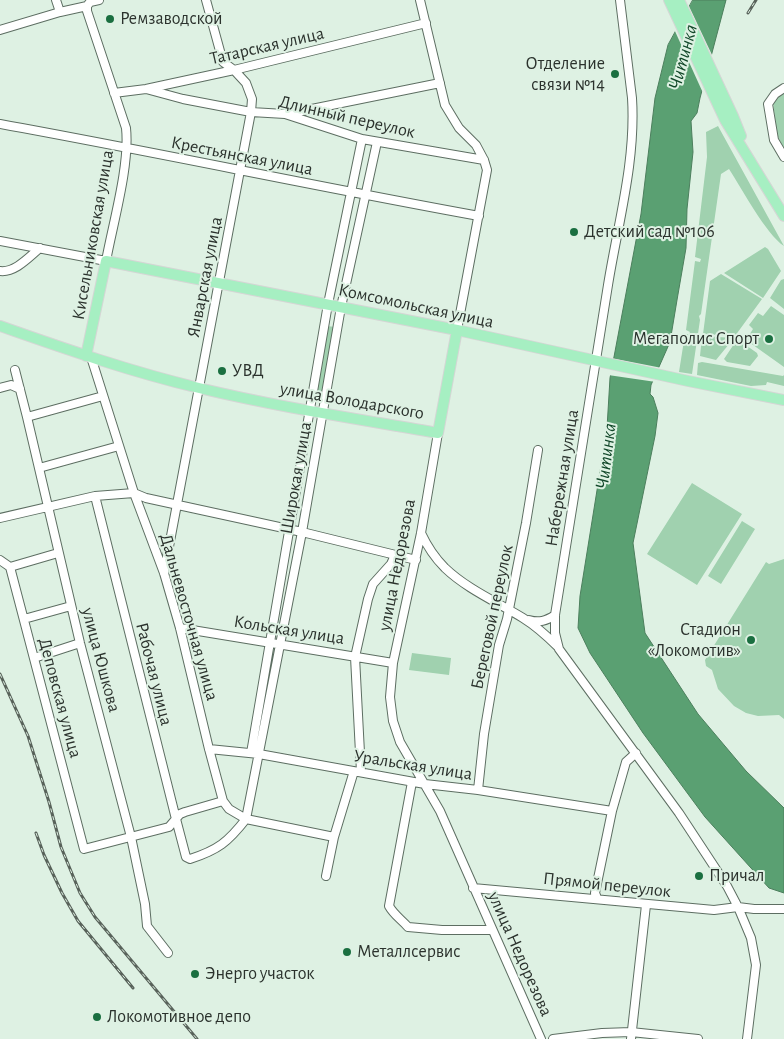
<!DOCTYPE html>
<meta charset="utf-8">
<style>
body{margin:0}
canvas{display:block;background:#def1e3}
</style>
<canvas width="784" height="1039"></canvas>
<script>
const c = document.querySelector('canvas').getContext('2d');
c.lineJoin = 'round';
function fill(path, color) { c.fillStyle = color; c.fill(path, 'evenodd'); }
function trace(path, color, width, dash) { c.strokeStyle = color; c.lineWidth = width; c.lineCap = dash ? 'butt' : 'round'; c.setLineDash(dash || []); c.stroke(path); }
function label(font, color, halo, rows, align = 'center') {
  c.font = font + ' "Alegreya Sans",sans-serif'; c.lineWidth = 4; c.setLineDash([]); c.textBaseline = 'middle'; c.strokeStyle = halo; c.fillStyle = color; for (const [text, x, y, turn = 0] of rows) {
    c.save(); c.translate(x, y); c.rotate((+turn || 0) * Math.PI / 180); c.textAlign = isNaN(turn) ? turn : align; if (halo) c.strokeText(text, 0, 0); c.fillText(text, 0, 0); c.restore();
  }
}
const green = new Path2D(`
 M 784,91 L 784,148 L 777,135 L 773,102 L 776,95 Z
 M 718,126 L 784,246 C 766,234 742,189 729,169 L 721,174 L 701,314 L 699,316 L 700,320 L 692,374 L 679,372 L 685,334 L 689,334 L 690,332 L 686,330 L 695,261 L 700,262 L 701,259 L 695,257 L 707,157 L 706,132 Z
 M 765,247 L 768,249 L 781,271 L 763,298 L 724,273 Z
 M 721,274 L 762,299 L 735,336 L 703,334 L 710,281 Z
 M 784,279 L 784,309 L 770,298 L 781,280 Z
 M 771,306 L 784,315 L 784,367 L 746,340 L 753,329 L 749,325 L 758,313 L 763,316 Z
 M 326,326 L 336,327 L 323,399 L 313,398 Z
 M 702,336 L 734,338 L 716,360 L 700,356 Z
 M 736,341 L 740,341 L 757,353 L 758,356 L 750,366 L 727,362 L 724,359 Z
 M 702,362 L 783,376 L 784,375 L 784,386 L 767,382 L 766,385 L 751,386 L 697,375 L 698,363 Z
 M 692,483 L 742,514 L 697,585 L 647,554 Z
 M 742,521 L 755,529 L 721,584 L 708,576 Z
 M 784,559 L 784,719 L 779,715 L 758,716 L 746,713 L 734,706 L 718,689 L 712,670 L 706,666 L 705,660 L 766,562 L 769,564 Z
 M 412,653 L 451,658 L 449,675 L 409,670 Z`);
const water = new Path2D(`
 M 693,0 L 726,0 L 700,98 L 697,113 L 691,121 L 693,152 L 687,209 L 686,248 L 677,300 L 670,342 L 651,385 L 650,394 L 653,397 L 658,413 L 655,436 L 633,543 L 645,633 L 698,714 L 746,771 L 784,808 L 784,893 L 769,888 L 705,817 L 643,733 L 590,653 L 578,628 L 580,596 L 607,428 L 610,378 L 641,214 L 655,98 L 668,45 Z`);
const pier = new Path2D(`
 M 688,4 L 713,57 L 703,93 L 674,29 Z
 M 611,358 L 662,368 L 656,382 L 608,375 Z`);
const minor = new Path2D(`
 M 56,0 L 60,12
 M 420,0 L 445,105 L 459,128 L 476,145 L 484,160 L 487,170 L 457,330
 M 620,0 L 632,98 C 636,161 618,223 608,285 C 590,395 572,505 555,615 L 555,633 L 559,649 L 679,813 L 727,886 L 738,907 L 751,938 L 756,965 L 747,1039
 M 0,30 L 60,12 L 87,6 L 90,2 L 99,0
 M 784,88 L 775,94 L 768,104 L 774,140 L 784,157
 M 146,89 L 183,99 L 251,112 L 285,114 L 362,139 L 484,160
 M 114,93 L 146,89 L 234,70 L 426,23
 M 287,114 L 440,83
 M 0,124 C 160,153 319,187 479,216
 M 0,241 L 106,261 C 113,223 130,165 126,128 L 87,11 L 87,6
 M 0,271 C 15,273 29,257 40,248
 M 91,357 L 134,493 L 164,573 L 180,628 L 209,749 L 223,801 L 229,809 L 246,819 L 334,837
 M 15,370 L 27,417 L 80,643 L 131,837 L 145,904 L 147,926 L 168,953
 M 0,388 L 11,385 L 20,389
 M 27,417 L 103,396
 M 438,433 L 421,533 L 393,663 L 390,697 L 393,721 L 400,742 L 440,811 L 541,1039
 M 39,468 L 119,446
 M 95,496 L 176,819 L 186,857 L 190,859 C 218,850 228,842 246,819 L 302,532 L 341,307 L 377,142
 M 0,518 L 95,496 L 134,493 L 146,498 L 302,532 L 416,560
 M 421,533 C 427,546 435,558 445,568 C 467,589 497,602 523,618 C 536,626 547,636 558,647
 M 0,560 L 10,567 L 84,849 L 169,827 L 180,814 L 185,812 L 223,801
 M 10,567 L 58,553
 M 164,573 L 251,112 L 252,99 L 246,83 L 234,70 L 223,62 L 206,0
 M 24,619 L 71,606
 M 529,620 C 539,623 546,621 555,615
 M 180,628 L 393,663
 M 34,658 L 80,643
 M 209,749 L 259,754 L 425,784 L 478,790 L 612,811
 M 251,753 L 328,304 L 362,139
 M 361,772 L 355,657 L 368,599 L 373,584 L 391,564 L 395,555
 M 412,782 L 389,906 C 394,915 401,919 408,927 L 442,930 L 492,930
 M 478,790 L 484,734 L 499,645 L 507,619 L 526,523 L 538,450
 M 326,876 L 334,837 L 354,771
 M 473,888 L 714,910 L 738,907 L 754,909 L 784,909
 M 597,898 L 595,893 L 612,811 L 626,762 L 636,753
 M 553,1039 L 602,1033 L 631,1032 L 698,1039
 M 631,1039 L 646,905`);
const major = new Path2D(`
 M 669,0 L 725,120 L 784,216
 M 679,0 L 733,116 L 741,136
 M 0,326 C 65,349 132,372 199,388 C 278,407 358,419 438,433 L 457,330
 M 86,356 L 106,261 L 457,330 L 688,381 L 784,400`);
const rail = new Path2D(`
 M 748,13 L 756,0
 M 0,674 L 28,736 L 49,802 L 61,847 L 80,893 L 95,917 L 197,1039
 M 36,833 L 44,855 L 62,893 L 78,921 L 133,988`);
const markers = [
 [110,19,5,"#1a6f40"],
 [615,74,5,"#1a6f40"],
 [574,232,5,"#1a6f40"],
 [769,339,5,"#1a6f40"],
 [222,371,5,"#1a6f40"],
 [751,640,5,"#1a6f40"],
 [699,876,5,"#1a6f40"],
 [347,952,5,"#1a6f40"],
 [195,974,5,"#1a6f40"],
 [97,1017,5,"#1a6f40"]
];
const poiNames = [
 ["Ремзаводской",120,19],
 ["Отделение",605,64,"right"],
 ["связи №14",605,85,"right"],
 ["Детский сад №106",584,232],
 ["Мегаполис Спорт",759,339,"right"],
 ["УВД",232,371],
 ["Стадион",741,630,"right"],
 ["«Локомотив»",741,651,"right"],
 ["Причал",709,876],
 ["Металлсервис",357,952],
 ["Энерго участок",205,974],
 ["Локомотивное депо",107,1017]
];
const streetNames = [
 ["Татарская улица",267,46,-13],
 ["Длинный переулок",347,117,13],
 ["Крестьянская улица",242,156,11],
 ["Кисельниковская улица",93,235,-80],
 ["Январская улица",205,277,-79],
 ["Комсомольская улица",416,306,12],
 ["улица Володарского",352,401,10],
 ["Широкая улица",296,478,-80],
 ["Набережная улица",562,478,-81],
 ["улица Недорезова",397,565,-79],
 ["Дальневосточная улица",189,617,74],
 ["Береговой переулок",492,617,-78],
 ["Кольская улица",289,630,9],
 ["улица Юшкова",101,660,75],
 ["Рабочая улица",154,674,76],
 ["Деповская улица",60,698,75],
 ["Уральская улица",413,765,9],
 ["Прямой переулок",607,885,6],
 ["улица Недорезова",520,954,66]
];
const waterNames = [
 ["Читинка",683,57,-75],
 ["Читинка",606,456,-83]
];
fill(green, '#a0d1af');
fill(water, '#5aa072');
trace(water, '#4c7f5d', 1);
fill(pier, '#def1e3');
trace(minor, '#5d6e62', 10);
trace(major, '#d5d6d5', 12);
trace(minor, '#fff', 8);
trace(major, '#a6efc2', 10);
trace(rail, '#58625a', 3);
trace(rail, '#def1e3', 1, [4]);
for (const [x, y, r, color] of markers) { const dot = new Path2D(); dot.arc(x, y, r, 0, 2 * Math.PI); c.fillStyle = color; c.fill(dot); trace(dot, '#def1e3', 2); }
label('18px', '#2b322d', '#def1e3', poiNames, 'left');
label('18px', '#2b322d', '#def1e3', streetNames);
label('italic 19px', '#114729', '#def1e3', waterNames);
</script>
